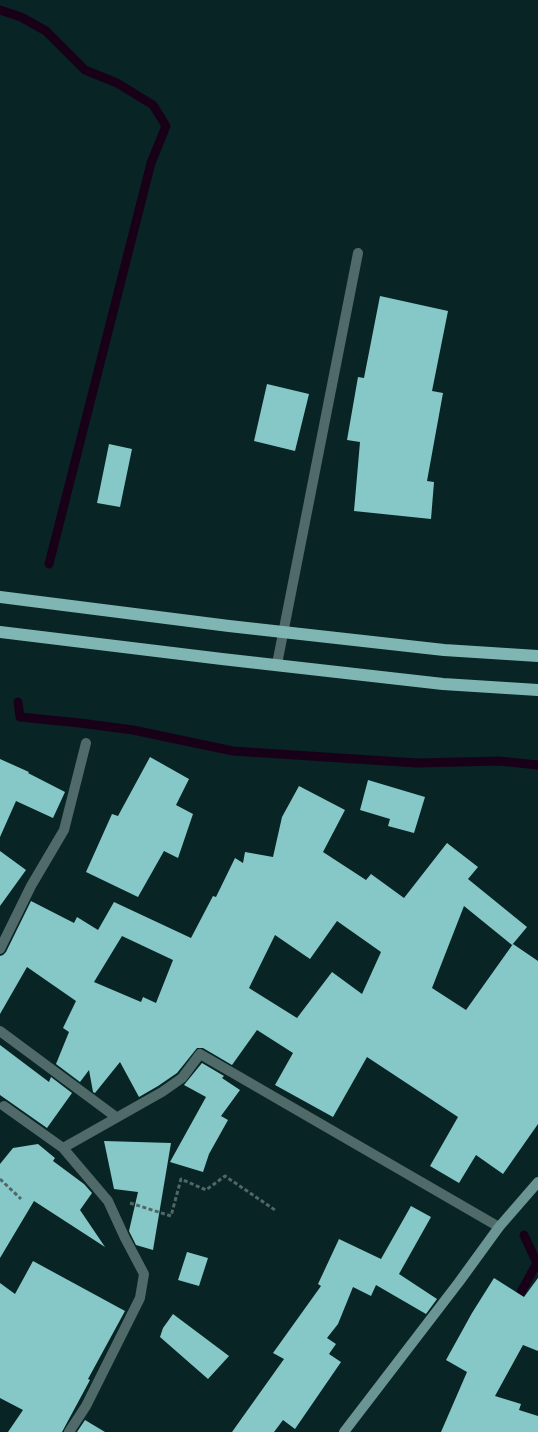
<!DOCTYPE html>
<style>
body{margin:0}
canvas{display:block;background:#082424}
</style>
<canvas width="538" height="1432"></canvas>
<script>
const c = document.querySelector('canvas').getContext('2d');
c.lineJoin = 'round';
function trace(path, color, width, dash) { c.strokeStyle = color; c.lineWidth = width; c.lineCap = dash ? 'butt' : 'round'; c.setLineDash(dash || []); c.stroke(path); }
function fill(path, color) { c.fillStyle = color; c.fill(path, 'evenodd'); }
const stream = new Path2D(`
 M 0,10 L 21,17 L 46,31 L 85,70 L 117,83 L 153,105 L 166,126 L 151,163 L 49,564
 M 18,702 L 20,717 L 80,723 L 133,730 L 233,751 L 417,763 L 499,761 L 538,765
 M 514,1303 L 520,1294 L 537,1263 L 524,1235`);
const building = new Path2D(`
 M 380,296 L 448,311 L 432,391 L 443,393 L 427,481 L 434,482 L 431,519 L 354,511 L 360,442 L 347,440 L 358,377 L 364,378 Z
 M 267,384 L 309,394 L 295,451 L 254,441 Z
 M 109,444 L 132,449 L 120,507 L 97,503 Z
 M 150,757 L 189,779 L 176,805 L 193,814 L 178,858 L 164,851 L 138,897 L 86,872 L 112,814 L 118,816 Z
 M 0,759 L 29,772 L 28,773 L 65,792 L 53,818 L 16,801 L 0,837 Z
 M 368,780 L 425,797 L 414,833 L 388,826 L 390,819 L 360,810 Z
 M 299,786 L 345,810 L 323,852 L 366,880 L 371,874 L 404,898 L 447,843 L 478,867 L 468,879 L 527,927 L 512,945 L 464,906 L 432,988 L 466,1010 L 513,944 L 538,961 L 538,1124 L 503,1174 L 476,1155 L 459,1183 L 430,1166 L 458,1117 L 367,1057 L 333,1117 L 275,1085 L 293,1053 L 257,1030 L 232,1065 L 203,1048 L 197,1048 L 177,1073 L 158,1086 L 139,1097 L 120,1062 L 95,1093 L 93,1092 L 89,1070 L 80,1082 L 56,1064 L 69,1032 L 63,1028 L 76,1001 L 27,967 L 0,1014 L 0,956 L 3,955 L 6,952 L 31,901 L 74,923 L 77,917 L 98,930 L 114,902 L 191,938 L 213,896 L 216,897 L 235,858 L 243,863 L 245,852 L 273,857 L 282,817 ZM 337,921 L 381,952 L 362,994 L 332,972 L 297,1018 L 249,988 L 275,935 L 310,959 ZM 122,936 L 173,960 L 156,1003 L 143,997 L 141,1002 L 94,982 Z
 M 0,851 L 26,870 L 0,906 Z
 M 0,1045 L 49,1082 L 51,1077 L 72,1093 L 47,1128 L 0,1095 Z
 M 202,1063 L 224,1076 L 222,1078 L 240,1090 L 221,1116 L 228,1120 L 209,1154 L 203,1172 L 170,1162 L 206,1097 L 184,1085 Z
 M 104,1141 L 171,1143 L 153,1250 L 136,1245 L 129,1231 L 138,1192 L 114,1189 Z
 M 38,1144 L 55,1158 L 53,1161 L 84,1184 L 92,1193 L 80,1210 L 105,1247 L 34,1201 L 0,1258 L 0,1164 L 13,1148 Z
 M 411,1206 L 431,1217 L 399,1274 L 437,1299 L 426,1314 L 376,1285 L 371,1296 L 353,1287 L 338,1324 L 327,1338 L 336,1344 L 329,1354 L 341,1362 L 295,1429 L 283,1420 L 274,1432 L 232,1432 L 284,1359 L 273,1353 L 321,1286 L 318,1284 L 339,1239 L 381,1259 Z
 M 187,1252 L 208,1258 L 199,1286 L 178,1280 Z
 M 33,1261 L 125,1311 L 88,1379 L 90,1380 L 62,1432 L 8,1432 L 23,1410 L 0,1398 L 0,1283 L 15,1294 Z
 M 494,1278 L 524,1297 L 538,1278 L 538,1351 L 523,1345 L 495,1396 L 521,1404 L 519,1410 L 538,1416 L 538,1432 L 441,1432 L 467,1372 L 446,1360 L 472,1313 Z
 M 173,1314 L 229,1356 L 208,1379 L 160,1337 L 163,1328 Z
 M 85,1420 L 105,1432 L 77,1432 Z`);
const path = new Path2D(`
 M 0,1179 L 21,1199
 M 130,1203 L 171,1216 L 181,1179 L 206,1190 L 225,1176 L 275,1210`);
const street = new Path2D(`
 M 277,664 L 358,253
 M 0,949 L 31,886 L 64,830 L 86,743
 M 0,1031 L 116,1117
 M 4,1106 L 63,1148 L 108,1201 L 125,1238 L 144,1274 L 140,1298 L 86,1406 L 69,1432
 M 63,1148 L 162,1092 L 182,1078 L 200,1054 L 499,1227`);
const secondary = new Path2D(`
 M 344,1432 L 459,1282 L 499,1227 L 538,1182`);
const primary = new Path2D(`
 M 0,597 L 229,626 L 444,650 L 538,656
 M 0,632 L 222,659 L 443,684 L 538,690`);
trace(stream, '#190019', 9);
fill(building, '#86c8c7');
trace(path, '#4f6767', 3, [4, 2.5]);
trace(street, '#506a69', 10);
trace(secondary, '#6b9594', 10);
trace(primary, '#7fb6b4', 12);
</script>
